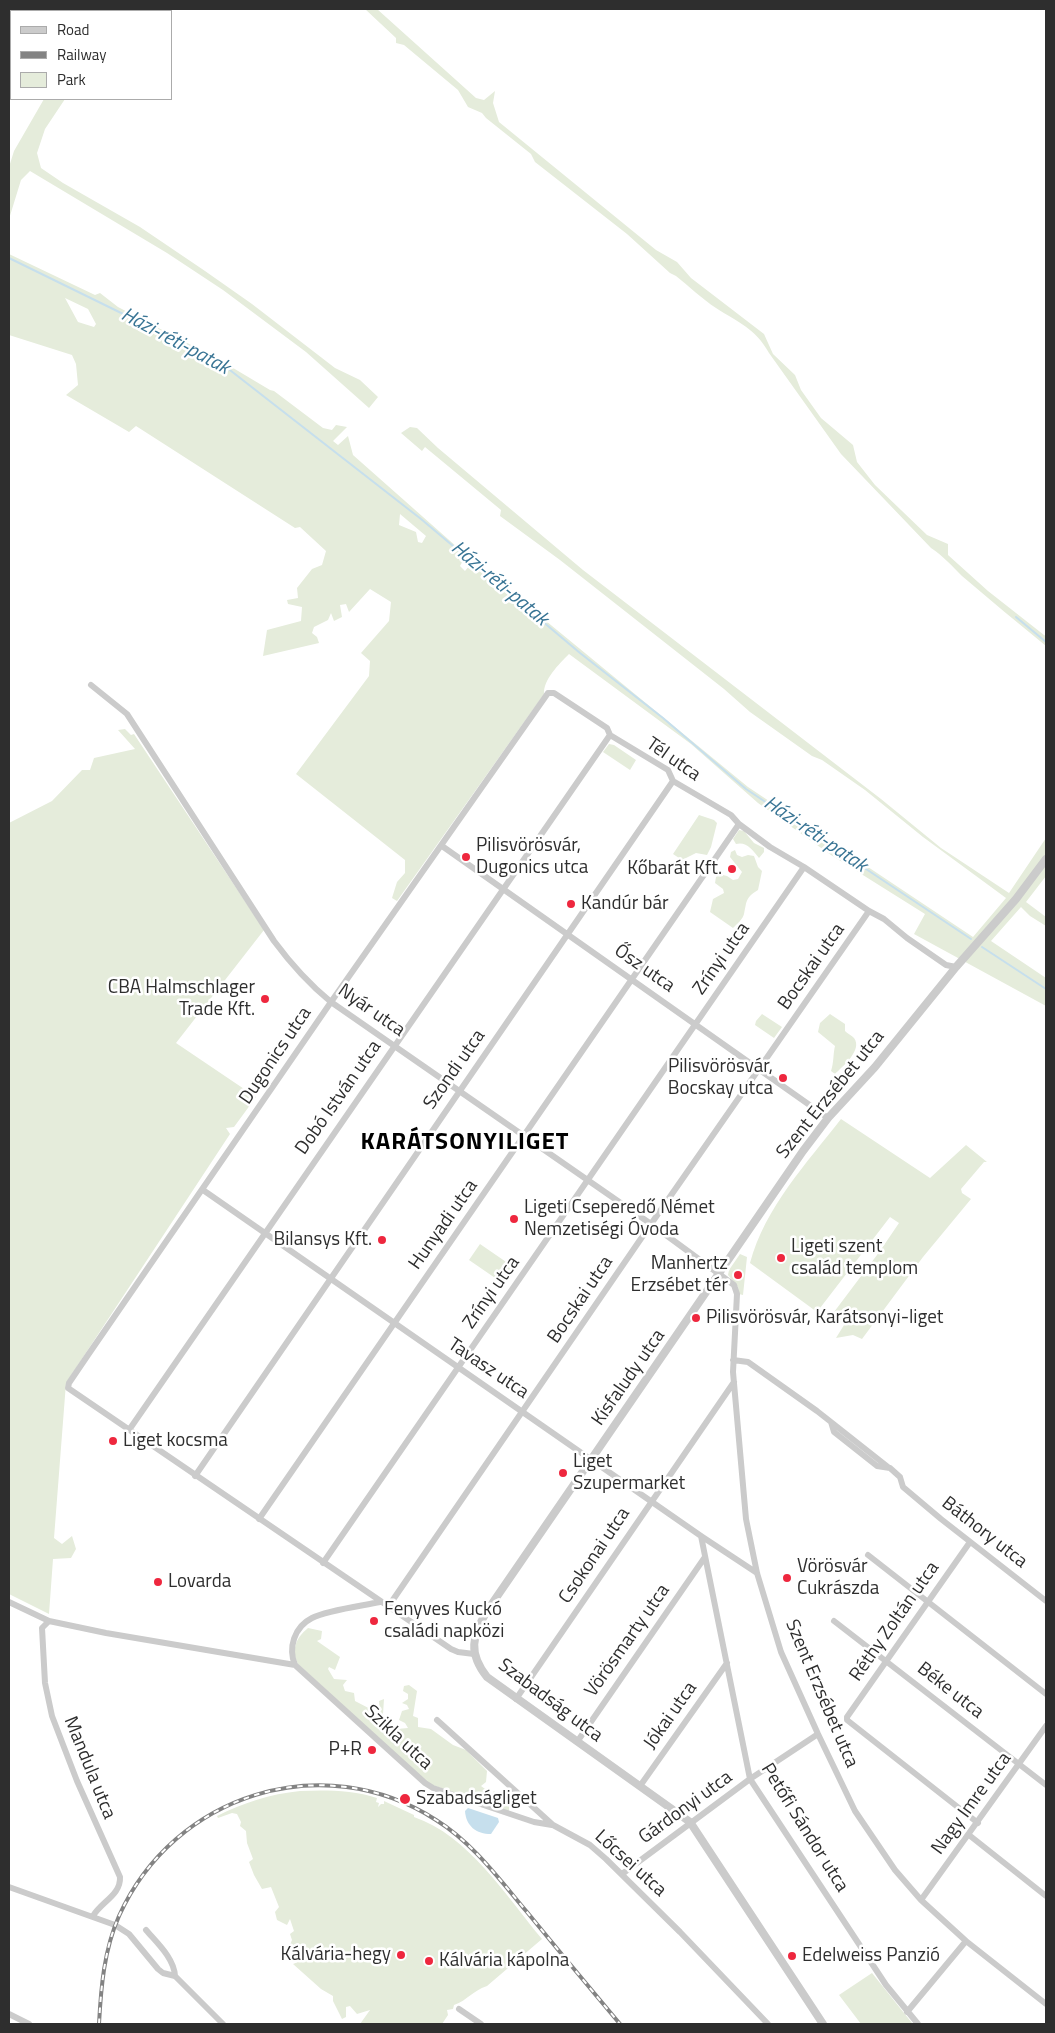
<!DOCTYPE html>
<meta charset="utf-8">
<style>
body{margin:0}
#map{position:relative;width:1055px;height:2033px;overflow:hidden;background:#fff;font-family:"Titillium Web",sans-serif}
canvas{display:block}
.frame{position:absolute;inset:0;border:10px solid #2e2e2e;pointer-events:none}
.legend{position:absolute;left:10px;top:10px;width:162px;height:90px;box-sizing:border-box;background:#fff;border:1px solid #ababab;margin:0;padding:6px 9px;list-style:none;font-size:15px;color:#2e2e2e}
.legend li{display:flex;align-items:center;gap:10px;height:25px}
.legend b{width:25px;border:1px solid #ababab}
</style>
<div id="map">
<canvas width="1055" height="2033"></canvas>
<div class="frame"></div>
<ul class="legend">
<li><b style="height:6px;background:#cbcbcb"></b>Road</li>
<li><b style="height:6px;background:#838383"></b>Railway</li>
<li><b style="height:14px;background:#e5ecdb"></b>Park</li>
</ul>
</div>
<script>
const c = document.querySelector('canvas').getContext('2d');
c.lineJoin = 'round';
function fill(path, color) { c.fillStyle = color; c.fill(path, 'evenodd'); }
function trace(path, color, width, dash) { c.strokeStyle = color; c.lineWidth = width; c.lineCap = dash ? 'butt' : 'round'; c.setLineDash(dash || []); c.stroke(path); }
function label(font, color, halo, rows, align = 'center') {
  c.font = font + ' "Titillium Web",sans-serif'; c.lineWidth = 5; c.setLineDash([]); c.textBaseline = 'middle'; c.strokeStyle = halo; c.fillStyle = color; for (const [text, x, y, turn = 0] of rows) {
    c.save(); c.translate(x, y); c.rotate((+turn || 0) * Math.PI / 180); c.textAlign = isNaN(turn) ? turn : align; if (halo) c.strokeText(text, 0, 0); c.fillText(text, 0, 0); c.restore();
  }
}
const green = new Path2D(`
 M 365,9 L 377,9 L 476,98 L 484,100 L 495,91 L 493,103 L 499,122 L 656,250 L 677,262 L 691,278 L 764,334 L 773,354 L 795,375 L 801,390 L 821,418 L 853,445 L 857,462 L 875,485 L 927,535 L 948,544 L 948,555 L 988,591 L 1044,635 L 1046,636 L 1046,646 C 1018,623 990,600 962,576 C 952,566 943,556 931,548 L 841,454 L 769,353 C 755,328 739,323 716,308 C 702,299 689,286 676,276 L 670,273 L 627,234 L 535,162 L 531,154 L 486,118 L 482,113 L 468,107 L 458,90 L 404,45 L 396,43 L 396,38 Z
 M 44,99 L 65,99 L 45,129 L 37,153 L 41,168 L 63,183 L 140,227 L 205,271 L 252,304 L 335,368 L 360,380 L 378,397 L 369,408 L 306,352 L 223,290 L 167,253 L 30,171 L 21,180 L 9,219 L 9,167 L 14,151 Z
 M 9,254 L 95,295 L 100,293 L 118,307 L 218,359 L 270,390 L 274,391 L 323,428 L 332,430 L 336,425 L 347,427 L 333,441 L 338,445 L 348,436 L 353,455 L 466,555 L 460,566 L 465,571 L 473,561 L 748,787 L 973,937 L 1006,898 L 923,837 L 865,790 L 822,760 L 812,756 L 750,712 L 724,689 L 560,560 L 500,516 L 501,510 L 425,447 L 422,451 L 401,433 L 410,427 L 417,428 L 438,448 L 583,570 L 881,799 L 941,848 L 1009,893 L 1046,838 L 1046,876 L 1026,902 L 1046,917 L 1046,926 L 1030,916 L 1021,907 L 991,941 L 1046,978 L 1046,1006 L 914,934 L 925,914 L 831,855 L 758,803 L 691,744 L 569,654 C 559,664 543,680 544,694 L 397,901 L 392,898 L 397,882 L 405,873 L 405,860 L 296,774 L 369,676 L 370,661 L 361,653 L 389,621 L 391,602 L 370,589 L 349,612 L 346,604 L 340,605 L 342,617 L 334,621 L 331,613 L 328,620 L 314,627 L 312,633 L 317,637 L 319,643 L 263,656 L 267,630 L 301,621 L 302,607 L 288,604 L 287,600 L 298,598 L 297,588 L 312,569 L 322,565 L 326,551 L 300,527 L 295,528 L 136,426 L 129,432 L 66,395 L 78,385 L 76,364 L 72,355 L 9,335 ZM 65,298 L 88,309 L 96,324 L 94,327 L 78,322 ZM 400,514 L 426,536 L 422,543 L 418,542 L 416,532 L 399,525 Z
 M 125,729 L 131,735 L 134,734 L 264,930 L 176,1043 L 256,1097 L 234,1127 L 226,1128 L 230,1134 L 66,1383 L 54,1538 L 62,1544 L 72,1536 L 76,1549 L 71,1558 L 53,1559 L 49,1614 L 9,1594 L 9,823 L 52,801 L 82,770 L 90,770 L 94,758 L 135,749 L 118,730 Z
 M 609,744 L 614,745 L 636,760 L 630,770 L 603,752 Z
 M 699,815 L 714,820 L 717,823 L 711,847 L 707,855 L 696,853 L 682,860 L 673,854 Z
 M 739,830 L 744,831 L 754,843 L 764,848 L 764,852 L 759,858 C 753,850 746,841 736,844 L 733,839 Z
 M 735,850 L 737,855 L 742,857 L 748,855 L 754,856 L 758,867 L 762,871 L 758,890 C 745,898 747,901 744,914 C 743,919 737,924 733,928 L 710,912 L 713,899 L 724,893 L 723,889 L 715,883 L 716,877 L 719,874 L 727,876 L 733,880 L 738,879 L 742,872 L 730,857 L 731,852 Z
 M 762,1014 L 782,1027 L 774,1038 L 755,1025 L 756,1021 Z
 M 830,1014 L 845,1024 L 845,1031 C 847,1033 852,1036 854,1038 C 863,1050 842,1067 835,1074 L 831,1071 C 834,1062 833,1054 835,1046 L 818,1032 L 820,1023 Z
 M 841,1119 L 930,1178 L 966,1145 L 987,1162 L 984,1162 L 961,1189 L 962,1193 L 971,1199 L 923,1257 L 862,1339 L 853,1335 L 836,1338 L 844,1325 L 831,1316 L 880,1251 L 899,1223 L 890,1217 L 817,1312 L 750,1263 C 765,1207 807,1163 841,1119 Z
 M 480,1244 L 512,1266 L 501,1282 L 469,1260 Z
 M 740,1254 L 747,1257 L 743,1295 L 739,1294 L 738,1287 L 728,1275 L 729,1270 Z
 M 308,1628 L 322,1631 L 321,1639 L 317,1641 L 340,1657 L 335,1670 L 329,1667 L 328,1669 L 334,1679 L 347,1680 L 343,1685 L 345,1691 L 354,1693 L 355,1701 L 380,1714 L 379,1701 L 384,1699 L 383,1714 L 389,1726 L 397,1729 L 408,1728 L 405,1723 L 399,1720 L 402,1711 L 409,1709 L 407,1705 L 402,1703 L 408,1699 L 408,1694 L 403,1691 L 404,1686 L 409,1685 L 417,1691 L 413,1716 L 418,1718 L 418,1727 L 431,1729 L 453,1745 L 466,1750 L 487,1771 L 486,1782 L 481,1786 L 492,1794 L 494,1791 L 509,1805 L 509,1812 L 427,1783 L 298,1664 C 291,1649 296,1638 308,1628 Z
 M 300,1791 C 325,1790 353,1790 377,1798 L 376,1802 L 379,1803 L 378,1807 L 381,1804 L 384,1804 L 384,1801 L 414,1815 L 414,1817 C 468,1835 507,1897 542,1939 L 487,1986 C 472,1991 468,2000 454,2005 L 453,2009 L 447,2010 L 448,2015 L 442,2024 L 360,2024 L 370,2010 L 357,2014 L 350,2006 L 346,2007 L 346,2017 L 342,2019 L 333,2001 L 333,1996 L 321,1989 L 293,1964 L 298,1962 L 298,1952 L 290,1945 L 292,1940 L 290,1934 L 294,1931 L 290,1919 L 287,1925 L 277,1920 L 275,1912 L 279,1907 L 271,1887 L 262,1889 L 254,1875 L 249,1862 L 253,1859 L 247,1843 L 246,1831 L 240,1826 L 241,1822 L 237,1814 L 232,1813 L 218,1818 L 217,1816 C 243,1803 270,1794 300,1791 Z
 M 872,1973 L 912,2023 L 911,2024 L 861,2024 L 839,1995 Z`);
const water = new Path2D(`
 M 468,1808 L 498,1818 L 499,1822 L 491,1834 C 476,1834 466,1826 465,1811 Z`);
const stream = new Path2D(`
 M 9,258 L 217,360 L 421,519 L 580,653 L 663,718 L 746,789 L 971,939
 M 1016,617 L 1046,642
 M 982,947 L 1046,989
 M 423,1799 L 425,1798 L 448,1803`);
const minor = new Path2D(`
 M 91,685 L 127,714 L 274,941 C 291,964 309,984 331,1002 L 651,1224 L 734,1285 L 737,1294 L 733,1372 L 746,1519 L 757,1573 L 781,1652 L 818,1734 L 855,1811 L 895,1870 L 921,1900 L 966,1941 L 1046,2004
 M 442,846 L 828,1118
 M 203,1190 L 701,1536 L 757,1573
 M 733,1360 L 748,1362 L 817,1411 L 831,1422 L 834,1432 L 877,1466 L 890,1468 L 900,1477 L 903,1487 L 941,1519 L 1046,1601
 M 831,1422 L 888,1467
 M 129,1430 L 610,735
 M 195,1476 L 673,781
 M 259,1519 L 739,824
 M 701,1536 L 750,1779 L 886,1985 L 918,2024
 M 970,1542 L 847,1717 L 847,1720 L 978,1823
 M 868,1555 L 1046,1694
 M 323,1563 L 804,867
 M 9,1602 L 49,1621 L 106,1633 L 295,1665
 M 380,1602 C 361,1606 328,1610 312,1618 C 294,1627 288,1648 295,1665 L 425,1783 L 433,1788 L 534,1822 L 552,1825
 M 388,1607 L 651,1224 L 869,911
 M 49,1621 L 42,1628 L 45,1683 L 52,1716 L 77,1781 L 120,1877 C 121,1895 101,1902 93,1916
 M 834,1621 L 1046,1785
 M 474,1654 L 458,1652 L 451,1649 L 68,1388 L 69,1383 L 88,1355 L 331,1002 L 548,693 L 554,693 L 607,728 L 610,735 L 668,770 L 673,781 L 731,815 L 739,824 L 770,847 L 804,867 L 869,911 L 884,919 L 907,938 L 946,965 L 956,967
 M 516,1699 L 734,1382
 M 437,1720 L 553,1825 L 590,1845 L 606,1859 L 680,1932 L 768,2024
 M 577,1742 L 705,1557
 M 640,1786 L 727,1663
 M 969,1835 L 1046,1896
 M 622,1874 L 750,1779 L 818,1734
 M 9,1887 L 115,1925 L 129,1934 L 158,1969 L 163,1973 L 175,1976 L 223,2024
 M 921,1900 L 1046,1726
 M 146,1930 C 157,1943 174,1958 175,1976
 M 459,2009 L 481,2024
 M 907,2012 L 966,1941
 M 9,2014 L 29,2024`);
const tertiary = new Path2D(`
 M 823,2024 L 690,1822 L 487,1677 C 468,1653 472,1636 487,1611 L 803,1151 L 828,1118 L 875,1067 L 956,967 L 1016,899 L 1046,859`);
const rail = new Path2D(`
 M 99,2024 C 101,1987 104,1950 119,1916 C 174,1794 323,1747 436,1820 C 473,1843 499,1879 527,1912 C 558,1950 589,1987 620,2024`);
const markers = [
 [466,857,5,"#ee273e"],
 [732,869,5,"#ee273e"],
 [571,904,5,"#ee273e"],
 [265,999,5,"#ee273e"],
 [783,1078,5,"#ee273e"],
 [514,1219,5,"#ee273e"],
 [382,1240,5,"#ee273e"],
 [781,1258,5,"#ee273e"],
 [738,1275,5,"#ee273e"],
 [696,1318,5,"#ee273e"],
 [113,1441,5,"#ee273e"],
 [563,1473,5,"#ee273e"],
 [787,1578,5,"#ee273e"],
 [158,1582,5,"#ee273e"],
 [374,1621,5,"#ee273e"],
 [372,1750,5,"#ee273e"],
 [405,1799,6,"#ee273e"],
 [401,1955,5,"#ee273e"],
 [792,1956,5,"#ee273e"],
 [429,1961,5,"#ee273e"]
];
const streetNames = [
 ["Tél utca",673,760,35],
 ["Zrínyi utca",722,959,-55],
 ["Bocskai utca",812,967,-55],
 ["Ősz utca",644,969,35],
 ["Nyár utca",371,1011,35],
 ["Dugonics utca",276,1056,-56],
 ["Szondi utca",455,1070,-55],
 ["Szent Erzsébet utca",831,1095,-51],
 ["Dobó István utca",339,1098,-55],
 ["Hunyadi utca",444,1225,-55],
 ["Zrínyi utca",492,1293,-55],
 ["Bocskai utca",581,1300,-56],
 ["Tavasz utca",488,1369,34],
 ["Kisfaludy utca",629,1378,-55],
 ["Báthory utca",984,1533,38],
 ["Csokonai utca",595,1556,-56],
 ["Réthy Zoltán utca",895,1622,-55],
 ["Vörösmarty utca",628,1641,-55],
 ["Béke utca",950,1691,38],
 ["Szent Erzsébet utca",821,1694,67],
 ["Szabadság utca",550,1701,37],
 ["Jókai utca",671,1716,-55],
 ["Szikla utca",398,1738,43],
 ["Mandula utca",89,1768,68],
 ["Nagy Imre utca",972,1804,-54],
 ["Gárdonyi utca",686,1808,-36],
 ["Petőfi Sándor utca",804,1828,58],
 ["Lőcsei utca",630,1864,42]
];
const poiNames = [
 ["Pilisvörösvár,",476,846],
 ["Dugonics utca",476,868],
 ["Kőbarát Kft.",722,869,"right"],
 ["Kandúr bár",581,904],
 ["CBA Halmschlager",255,988,"right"],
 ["Trade Kft.",255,1010,"right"],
 ["Pilisvörösvár,",773,1067,"right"],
 ["Bocskay utca",773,1089,"right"],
 ["Ligeti Cseperedő Német",524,1208],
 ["Nemzetiségi Óvoda",524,1230],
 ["Bilansys Kft.",372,1240,"right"],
 ["Ligeti szent",791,1247],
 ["család templom",791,1269],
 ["Manhertz",728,1264,"right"],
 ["Erzsébet tér",728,1286,"right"],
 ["Pilisvörösvár, Karátsonyi-liget",706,1318],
 ["Liget kocsma",123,1441],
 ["Liget",573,1462],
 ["Szupermarket",573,1484],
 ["Vörösvár",797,1567],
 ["Cukrászda",797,1589],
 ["Lovarda",168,1582],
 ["Fenyves Kuckó",384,1610],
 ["családi napközi",384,1632],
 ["P+R",362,1750,"right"],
 ["Szabadságliget",416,1799],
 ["Kálvária-hegy",391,1955,"right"],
 ["Edelweiss Panzió",802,1956],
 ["Kálvária kápolna",439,1961]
];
const waterNames = [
 ["Házi-réti-patak",175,342,28],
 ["Házi-réti-patak",499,584,40],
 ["Házi-réti-patak",815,835,34]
];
const districtNames = [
 ["KARÁTSONYILIGET",465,1143]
];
fill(green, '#e5ecdb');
fill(water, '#c6dfed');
trace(stream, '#c6dfed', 2);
trace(minor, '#cbcbcb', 6);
trace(tertiary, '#cbcbcb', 8);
trace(rail, '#838383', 4);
trace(rail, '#fff', 2, [5.5]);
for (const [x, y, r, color] of markers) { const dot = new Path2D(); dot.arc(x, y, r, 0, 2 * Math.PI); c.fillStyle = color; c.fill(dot); trace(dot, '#fff', 2); }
label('19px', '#2e2e2e', '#fff', streetNames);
label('19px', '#2e2e2e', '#fff', poiNames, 'left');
label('italic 20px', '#387494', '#fff', waterNames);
c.letterSpacing = '1px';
label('bold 24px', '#000', '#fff', districtNames);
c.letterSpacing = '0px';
</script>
